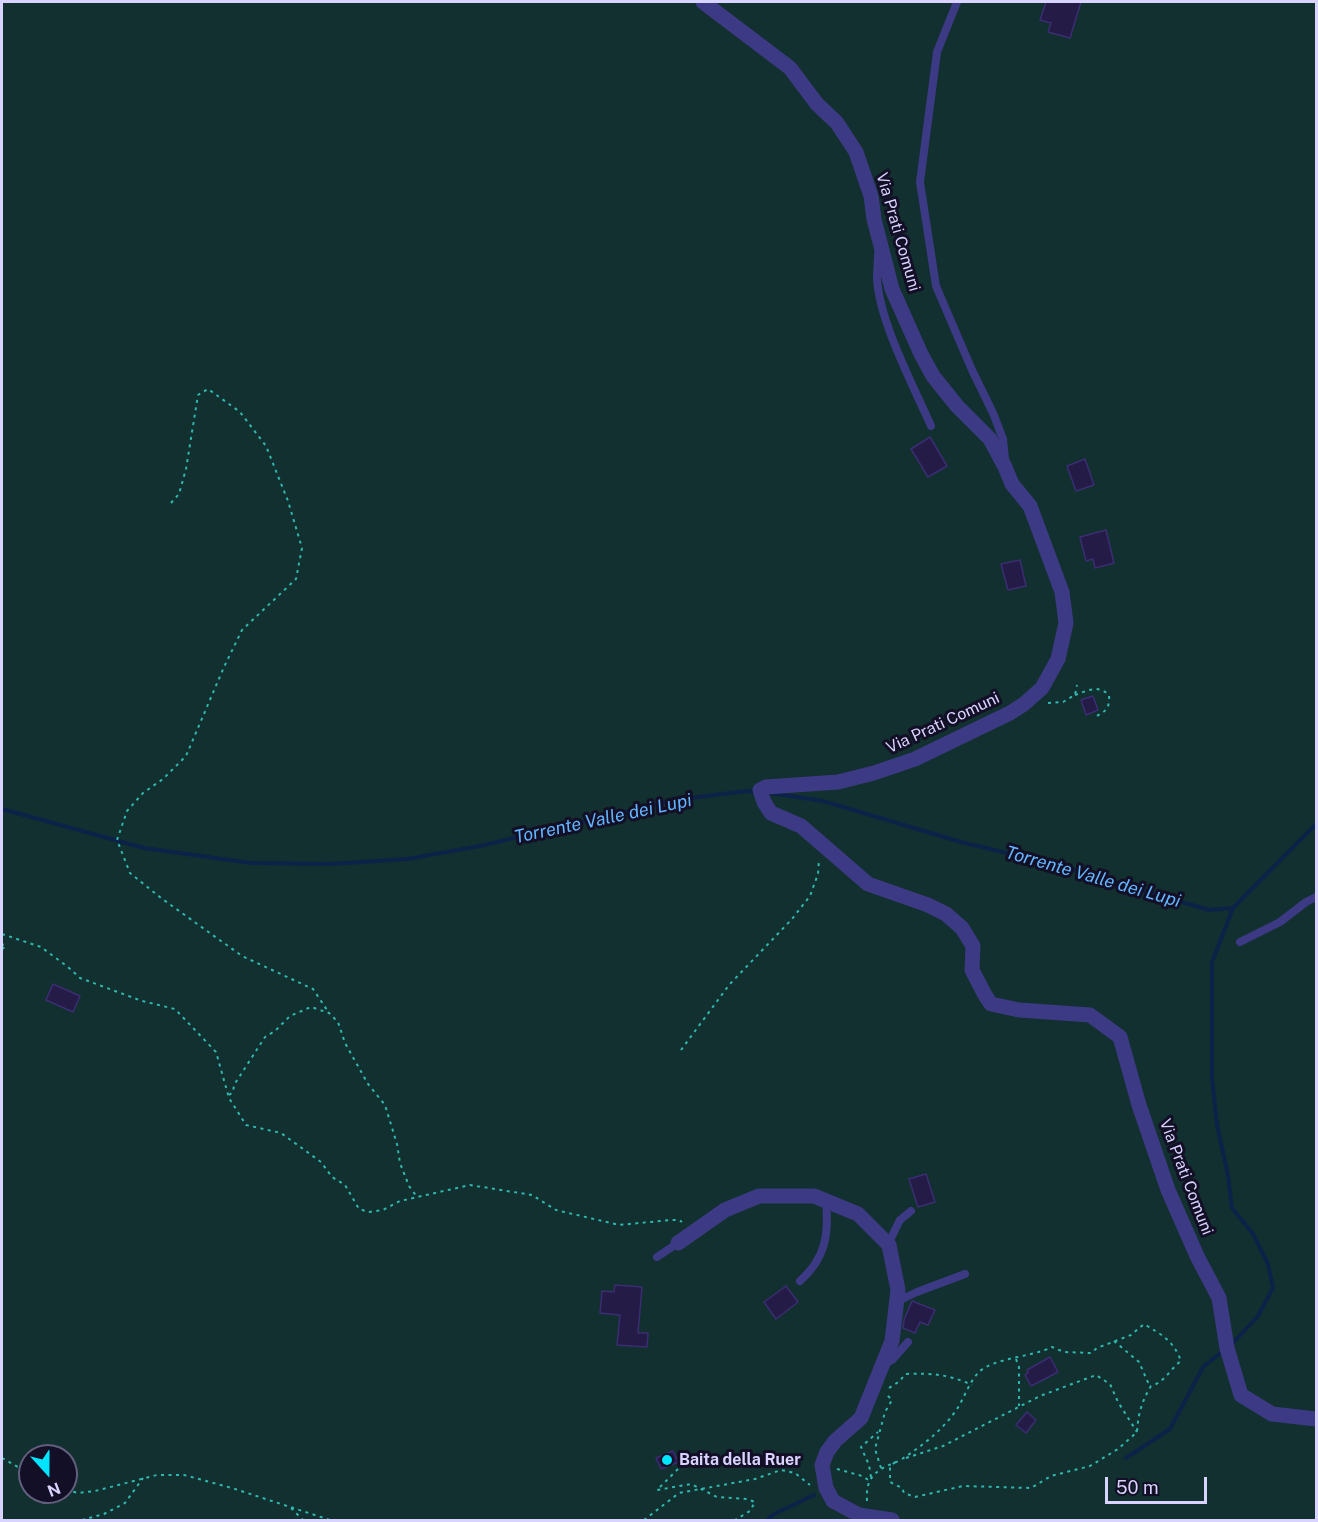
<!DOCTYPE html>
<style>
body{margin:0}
#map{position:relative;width:1318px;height:1522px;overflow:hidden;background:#130f26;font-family:"Public Sans",sans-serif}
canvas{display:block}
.frame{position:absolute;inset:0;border:3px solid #d9d4ff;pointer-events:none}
.north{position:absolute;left:18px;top:1444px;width:60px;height:60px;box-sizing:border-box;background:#130f26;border:2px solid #625e7d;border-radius:50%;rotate:159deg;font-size:16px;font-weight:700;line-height:24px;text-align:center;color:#d9d4ff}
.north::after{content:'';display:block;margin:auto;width:21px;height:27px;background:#00e5ff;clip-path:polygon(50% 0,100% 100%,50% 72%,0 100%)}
.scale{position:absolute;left:1105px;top:1477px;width:102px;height:27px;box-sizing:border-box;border:3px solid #d9d4ff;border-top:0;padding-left:8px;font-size:18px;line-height:21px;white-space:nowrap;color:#d9d4ff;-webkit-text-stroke:4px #130f26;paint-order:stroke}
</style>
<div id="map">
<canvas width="1318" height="1522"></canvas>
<div class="frame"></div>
<div class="north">N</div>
<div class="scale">50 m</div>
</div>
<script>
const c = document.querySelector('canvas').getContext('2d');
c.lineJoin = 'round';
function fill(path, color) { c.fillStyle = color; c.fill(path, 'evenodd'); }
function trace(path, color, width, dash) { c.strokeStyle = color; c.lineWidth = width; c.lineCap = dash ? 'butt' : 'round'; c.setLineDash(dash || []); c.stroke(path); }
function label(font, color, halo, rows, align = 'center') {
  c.font = font + ' "Public Sans",sans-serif'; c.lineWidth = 6; c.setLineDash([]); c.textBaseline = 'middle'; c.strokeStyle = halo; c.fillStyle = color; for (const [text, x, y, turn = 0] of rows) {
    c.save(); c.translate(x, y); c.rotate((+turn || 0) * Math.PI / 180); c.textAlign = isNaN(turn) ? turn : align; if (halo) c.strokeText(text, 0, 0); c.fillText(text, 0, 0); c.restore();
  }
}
const green = new Path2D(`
 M 2,2 L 1316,2 L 1316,1520 L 2,1520 ZM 30,1456 L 66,1456 L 66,1492 L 30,1492 Z`);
const stream = new Path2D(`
 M 769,793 L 823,801 L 961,842 L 1057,865 L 1209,910 L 1233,908
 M 2,809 L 144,848 L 251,863 L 330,864 L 407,859 L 480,846 L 675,800 L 746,791 L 756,792
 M 1231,1345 L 1258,1316 L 1273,1288 L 1268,1264 L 1253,1234 L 1232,1208 L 1228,1175 L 1217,1125 L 1212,1078 L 1212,962 L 1233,908 L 1316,824
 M 1126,1458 L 1170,1429 L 1203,1367 L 1223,1351
 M 767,1520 L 774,1514 L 814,1495`);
const building = new Path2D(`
 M 1046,2 L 1081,2 L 1070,38 L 1048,32 L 1051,23 L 1040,20 Z
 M 930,437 L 947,466 L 928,477 L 911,449 Z
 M 1085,459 L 1094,485 L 1076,491 L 1067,466 Z
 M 1106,530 L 1114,563 L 1095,568 L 1093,559 L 1086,561 L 1080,537 Z
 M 1020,560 L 1026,586 L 1008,590 L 1001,564 Z
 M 1093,696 L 1098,710 L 1086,715 L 1081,700 Z
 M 53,984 L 80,996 L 73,1012 L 46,1000 Z
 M 926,1174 L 935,1202 L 918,1207 L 909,1179 Z
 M 615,1285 L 642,1287 L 638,1333 L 648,1333 L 647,1347 L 617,1345 L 620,1315 L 600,1313 L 602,1291 L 614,1292 Z
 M 786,1286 L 798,1302 L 776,1319 L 764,1302 Z
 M 912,1301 L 935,1310 L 928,1325 L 920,1322 L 915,1333 L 903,1328 L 904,1320 Z
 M 1050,1357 L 1058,1372 L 1031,1386 L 1025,1375 L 1028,1373 L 1027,1370 Z
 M 1027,1412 L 1036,1420 L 1026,1433 L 1016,1425 Z
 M 673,1451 L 678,1462 L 661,1469 L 656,1458 Z`);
const path = new Path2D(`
 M 171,503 L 179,494 L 186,469 L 198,395 L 208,389 L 240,412 L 266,446 L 288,501 L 302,548 L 296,579 L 242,630 L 224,667 L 186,756 L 163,779 L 143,793 L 127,811 L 117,840 L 130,873 L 161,898 L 242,956 L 313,989 L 329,1013
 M 1075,695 C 1087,691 1098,684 1109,695 C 1110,708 1106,712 1094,717
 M 1048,703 L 1063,702 L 1075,695 L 1077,685
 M 2,934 L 41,947 L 68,967 L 80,978 L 142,1001 L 175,1009 L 216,1052 L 229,1098 L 246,1125 L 281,1133 L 321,1162 L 332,1177 L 345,1185 L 359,1209 L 369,1212 L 383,1210 L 400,1201 L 470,1185 L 532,1195 L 556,1210 L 619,1225 L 670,1220 L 679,1220 L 682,1222
 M 2,943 L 5,949 L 2,947
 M 681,1050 L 729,985 L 792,919 L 810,896 L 818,874 L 819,859
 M 229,1095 L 233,1092 L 234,1085 L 265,1037 L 275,1031 L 290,1016 L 311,1007 L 329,1013 L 338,1022 L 345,1043 L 368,1084 L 385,1105 L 397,1144 L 400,1163 L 409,1186 L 417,1197
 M 1114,1341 L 1139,1362 L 1150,1387
 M 1016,1359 L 1019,1367 L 1019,1406
 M 889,1388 L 900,1381 L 905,1374 C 931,1373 948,1374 972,1385
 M 2,1458 L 30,1474
 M 906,1458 L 943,1446 L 1040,1396 L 1096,1375 L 1110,1384 L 1118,1402 L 1137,1432
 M 895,1462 L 890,1467 L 890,1482 L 902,1488 L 904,1493 L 915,1497 L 963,1486 L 1031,1488 L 1051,1476 L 1090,1466 L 1118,1449 L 1137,1432 C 1138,1414 1142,1401 1151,1386 C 1165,1382 1170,1369 1181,1361 C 1173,1340 1162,1335 1144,1324 L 1131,1335 L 1097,1348 L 1091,1353 L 1064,1352 L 1052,1347 C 1033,1357 991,1358 978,1373 C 969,1383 964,1398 957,1409 C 942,1431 923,1445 902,1459
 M 881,1468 L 875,1449 L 885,1412 L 892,1400 L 887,1395
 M 678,1469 L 657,1490 L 691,1484 L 717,1497 L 747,1499 L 755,1502 L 750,1511 L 735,1520
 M 837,1469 L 862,1476 L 870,1481
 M 871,1477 L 869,1465 L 861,1447 L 878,1432
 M 66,1490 L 78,1493 L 95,1491 L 157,1475 L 184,1475 L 232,1488 L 330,1520
 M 867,1501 C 865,1474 879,1469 901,1460
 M 291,1508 L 303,1520
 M 82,1520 L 104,1514 L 125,1503 L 143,1478
 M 644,1520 L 679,1493 L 755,1479 L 781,1470 L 795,1473 L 810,1485`);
const service = new Path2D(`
 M 957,2 L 937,52 L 920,182 L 936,286 L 972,370 L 993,413 L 1003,439 L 1005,459
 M 878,254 C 878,262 877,270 877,278 C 879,321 913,385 931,426
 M 1240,942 L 1280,922 L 1306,902 L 1316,897
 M 888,1244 L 900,1220 L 911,1211
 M 657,1257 L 678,1243
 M 800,1281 C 826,1258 829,1234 826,1201
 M 898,1301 L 917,1292 L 965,1274
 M 886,1363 L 892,1360 L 908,1342`);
const minor = new Path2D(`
 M 703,2 L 790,68 L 817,104 L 837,123 L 856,152 L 871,196 L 874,219 L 892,289 L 921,354 L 933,376 L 957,406 L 990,439 L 1005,467 L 1012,484 L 1030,506 L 1062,592 L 1066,623 L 1058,659 L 1042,688 L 1024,704 L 1010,713 L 915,759 L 874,773 L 838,782 L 766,787 L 760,790 L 764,802 L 771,813 L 801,826 L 868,884 L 928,905 L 946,914 L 962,928 L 973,946 L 972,970 L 985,995 L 991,1004 L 1019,1010 L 1090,1015 L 1120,1037 L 1139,1105 L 1168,1190 L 1197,1256 L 1219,1298 L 1227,1348 L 1241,1395 L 1272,1414 L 1316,1419
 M 678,1243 L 725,1210 L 759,1196 L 814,1196 L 858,1214 L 889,1245 L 898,1290 L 892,1341 L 861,1418 L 835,1441 L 827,1452 L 822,1465 L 826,1488 L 833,1501 L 859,1515 L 892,1520`);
const markers = [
 [667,1460,6,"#00e5ff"]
];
const streetNames = [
 ["Via Prati Comuni",898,232,74],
 ["Via Prati Comuni",943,723,-25],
 ["Via Prati Comuni",1186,1177,69]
];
const poiNames = [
 ["Baita della Ruer",679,1460]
];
const waterNames = [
 ["Torrente Valle dei Lupi",603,819,-12],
 ["Torrente Valle dei Lupi",1093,877,16]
];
fill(green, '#12302f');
trace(stream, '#0c2248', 4);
fill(building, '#241b47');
trace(building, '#3b2d73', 1.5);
trace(path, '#2fb8b0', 2, [3, 4.5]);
trace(service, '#3d3a85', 8);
trace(minor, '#3d3a85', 15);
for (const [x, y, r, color] of markers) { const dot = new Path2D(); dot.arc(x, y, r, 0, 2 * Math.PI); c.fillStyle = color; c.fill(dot); trace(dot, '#130f26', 2); }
label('16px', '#d9d4ff', '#130f26', streetNames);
label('bold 16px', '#d9d4ff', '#130f26', poiNames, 'left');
label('italic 18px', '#62b6ff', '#130f26', waterNames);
</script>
